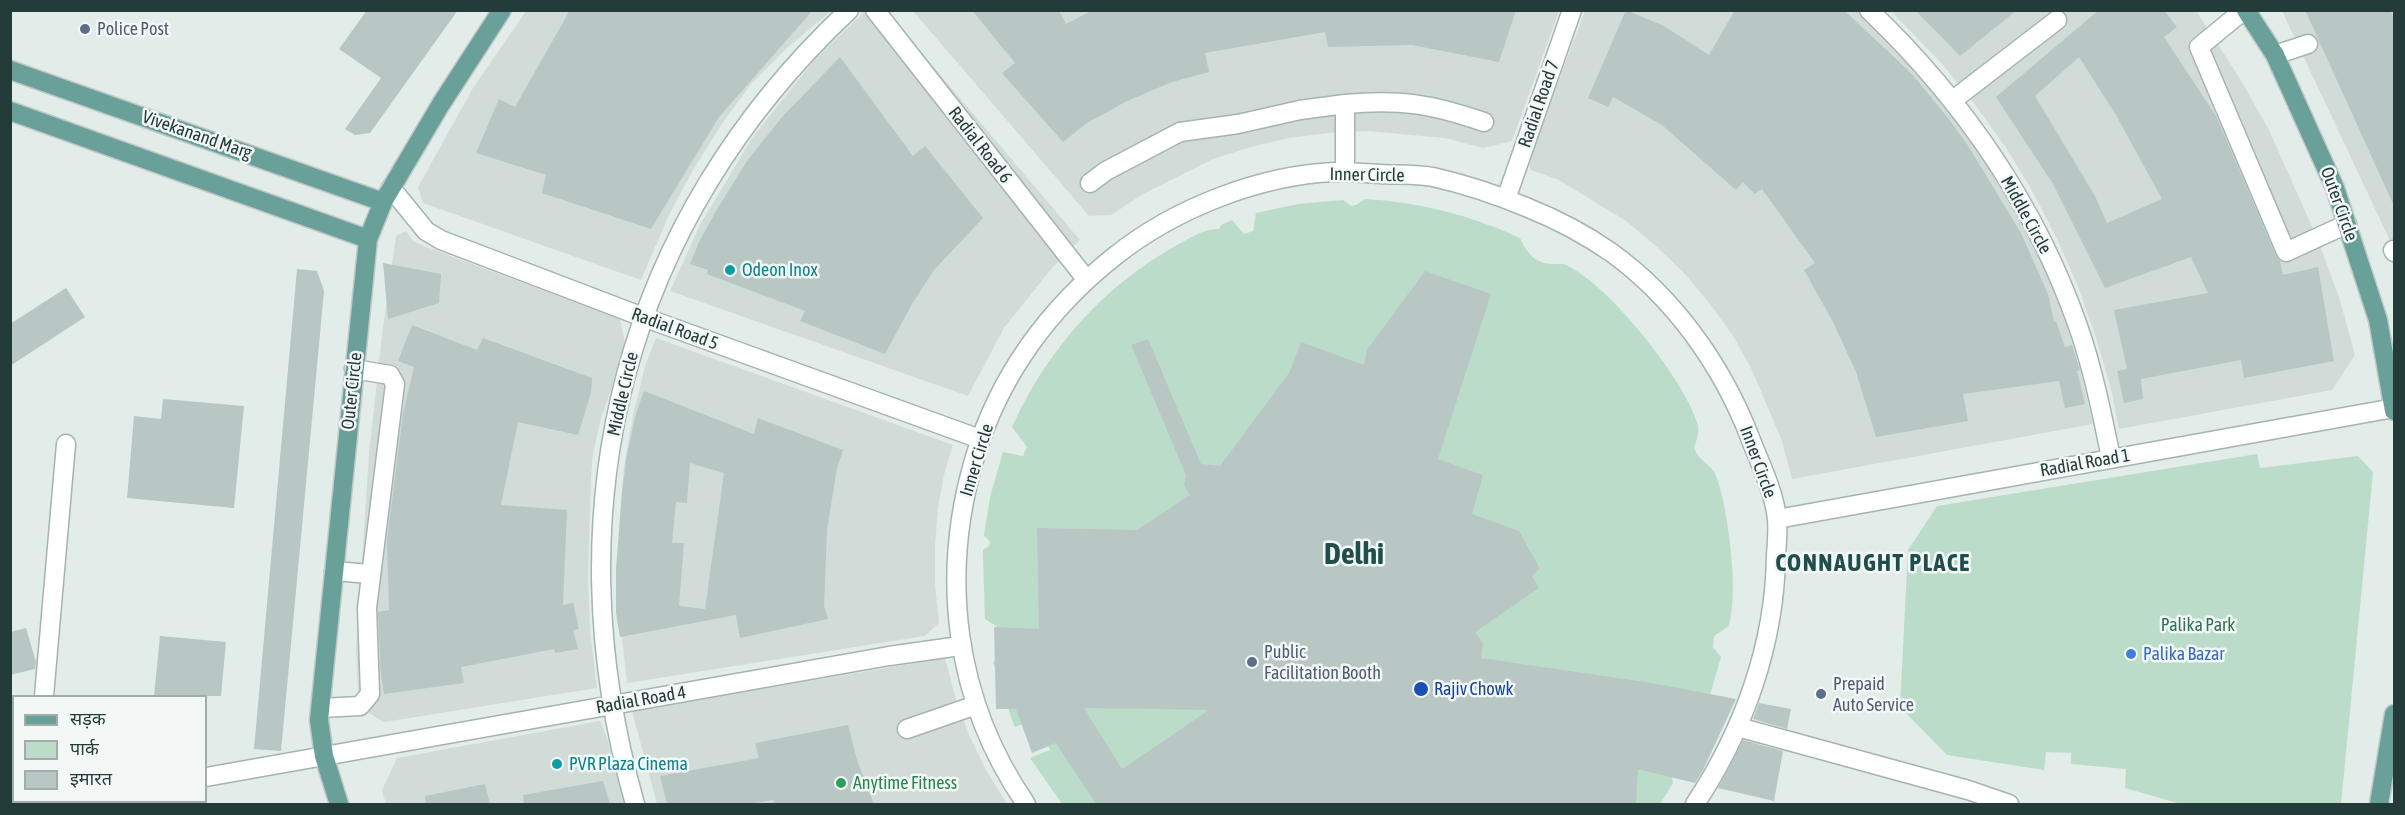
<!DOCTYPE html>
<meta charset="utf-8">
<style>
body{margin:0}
#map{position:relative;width:2405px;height:815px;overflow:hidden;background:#e2ece9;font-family:"Asap Condensed","Noto Sans Devanagari",sans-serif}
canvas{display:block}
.frame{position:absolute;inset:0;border:12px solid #233c39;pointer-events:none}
.legend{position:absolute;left:12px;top:695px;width:195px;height:108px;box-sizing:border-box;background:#f3f8f7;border:2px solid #a0adab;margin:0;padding:8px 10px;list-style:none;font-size:18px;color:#233c39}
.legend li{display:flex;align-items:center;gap:12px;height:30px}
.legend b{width:30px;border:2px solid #a0adab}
</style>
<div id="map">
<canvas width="2405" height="815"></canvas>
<div class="frame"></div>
<ul class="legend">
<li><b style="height:8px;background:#69a09a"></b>सड़क</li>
<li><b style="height:16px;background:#bcdcca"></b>पार्क</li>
<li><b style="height:16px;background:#b8c7c3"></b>इमारत</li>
</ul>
</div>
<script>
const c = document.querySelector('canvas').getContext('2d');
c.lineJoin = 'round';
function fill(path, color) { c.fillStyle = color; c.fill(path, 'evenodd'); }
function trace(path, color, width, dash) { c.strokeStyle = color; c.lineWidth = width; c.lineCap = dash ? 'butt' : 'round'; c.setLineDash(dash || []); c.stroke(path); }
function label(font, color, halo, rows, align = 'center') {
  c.font = font + ' "Asap Condensed",sans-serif'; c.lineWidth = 5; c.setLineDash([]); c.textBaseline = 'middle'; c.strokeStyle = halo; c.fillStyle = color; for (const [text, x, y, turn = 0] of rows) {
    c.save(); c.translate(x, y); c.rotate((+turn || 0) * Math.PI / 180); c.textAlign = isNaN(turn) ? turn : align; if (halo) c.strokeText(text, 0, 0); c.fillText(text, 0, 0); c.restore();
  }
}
const built = new Path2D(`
 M 526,11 L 831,11 L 787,48 L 751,84 L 721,125 L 693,170 L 668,217 L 641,280 L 423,203 L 418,187 L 473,88 Z
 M 865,11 L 886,11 L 1080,240 L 1052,268 L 1004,328 L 968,396 L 670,291 L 700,225 L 752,138 L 815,59 Z
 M 913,11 L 1559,11 L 1512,141 L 1483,148 L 1445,138 L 1367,131 L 1328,133 L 1289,138 L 1251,147 L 1213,159 L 1143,194 L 1111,215 L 1089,216 Z
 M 1585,11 L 1858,11 L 1939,95 L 1998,179 L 2023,224 L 2046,271 L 2065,319 L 2080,369 L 2093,424 L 1792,479 L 1782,441 L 1752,370 L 1733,336 L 1710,304 L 1685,274 L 1656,246 L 1626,221 L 1559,180 L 1531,170 L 1528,161 Z
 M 1891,11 L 2196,11 L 2239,77 L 2269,130 L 2318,240 L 2339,297 L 2355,355 L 2332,390 L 2119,429 L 2111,389 L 2096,338 L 2079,289 L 2058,241 L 2034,194 L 2007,149 L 1976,106 L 1943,65 Z
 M 2282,11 L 2394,11 L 2394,249 Z
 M 406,231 L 413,241 L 424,246 L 620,319 L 626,348 L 601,418 L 593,454 L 591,478 L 588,577 L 590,630 L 597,688 L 384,722 L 359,707 L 356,650 L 369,454 L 382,335 L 396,236 Z
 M 656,338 L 953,445 L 945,470 L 938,508 L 935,546 L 935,585 L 939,623 L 925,636 L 627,683 L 620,618 L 620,516 L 624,466 L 633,416 L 645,366 Z
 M 945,658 L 956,699 L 969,735 L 986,770 L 1007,804 L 657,804 L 632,711 Z
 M 600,721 L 606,735 L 626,804 L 386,804 L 382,790 L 397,758 Z`);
const green = new Path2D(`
 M 1365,199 C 1419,202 1470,215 1520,238 C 1527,253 1535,264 1553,264 C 1557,264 1562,263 1566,265 C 1608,284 1683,378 1697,422 C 1700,431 1697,439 1694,448 C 1700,463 1712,464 1716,476 C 1728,506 1740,598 1728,627 L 1714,636 L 1713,647 L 1721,657 L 1707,706 L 1672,777 L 1673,783 L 1660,804 L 1062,804 L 1030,758 L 1050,750 L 1036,719 L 1015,727 L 1012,720 L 993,662 L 1005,650 L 1004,631 L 985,619 L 983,556 L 983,550 L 989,546 L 990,542 L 984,535 L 990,497 L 1003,452 L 1023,456 L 1027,447 L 1012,427 C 1047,350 1103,286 1177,245 C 1190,238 1205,228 1219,229 L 1221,225 L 1232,220 L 1244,234 L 1253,231 L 1256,213 L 1298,204 L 1343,200 L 1351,206 L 1356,205 Z
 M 2257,454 L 2260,468 L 2358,456 L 2373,472 L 2341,804 L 2181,804 L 2125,788 L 2126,769 L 2071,764 L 2071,753 L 2046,752 L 2044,770 L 1947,755 L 1900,707 L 1908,550 L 1937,506 Z`);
const building = new Path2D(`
 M 367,10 L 458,10 L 370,133 L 355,135 L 345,129 L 381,78 L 339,49 Z
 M 570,10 L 813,10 L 719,117 L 651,229 L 542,193 L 546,175 L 476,153 L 499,99 L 515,107 Z
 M 972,10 L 1059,10 L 1066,24 L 1093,10 L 1516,10 L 1499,62 L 1412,45 L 1328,47 L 1325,32 L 1205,53 L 1209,72 L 1172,82 L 1127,101 L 1087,123 L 1063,142 L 1002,73 L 1015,63 Z
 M 1626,10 L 1664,26 L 1709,55 L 1735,10 L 1844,10 L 1847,13 L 1912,74 L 1948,118 L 1967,144 L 2021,233 L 2048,294 L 2054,322 L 2056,321 L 2065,347 L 2072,345 L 2080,370 L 2077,371 L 2085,404 L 2065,408 L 2059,381 L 1963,394 L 1968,421 L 1876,437 L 1856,372 L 1833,322 L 1804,270 L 1815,263 L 1762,189 L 1755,194 L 1743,182 L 1736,190 L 1662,125 L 1613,97 L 1608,107 L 1588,98 Z
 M 1915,10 L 2017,10 L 1960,56 Z
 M 2099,10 L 2164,10 L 2177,27 L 2164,37 L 2216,116 L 2276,256 L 2280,261 L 2283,275 L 2318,267 L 2334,361 L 2244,378 L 2241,360 L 2141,379 L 2143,399 L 2124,403 L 2117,371 L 2127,369 L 2114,310 L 2208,293 L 2191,257 L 2105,288 L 2053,184 L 1996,97 ZM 2079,57 L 2116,115 L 2162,199 L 2107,223 L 2095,196 L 2035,96 Z
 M 2305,10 L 2390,10 L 2394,18 L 2394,206 Z
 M 840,57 L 913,156 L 925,146 L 983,218 L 934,270 L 912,304 L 885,354 L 800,321 L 805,311 L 707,274 L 708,270 L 690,264 L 699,242 L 716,211 L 747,161 L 782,117 Z
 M 383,263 L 441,274 L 439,303 L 388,319 Z
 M 297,269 L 317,271 L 324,291 L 281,751 L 254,749 Z
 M 1425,271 L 1491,294 L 1438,459 L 1483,475 L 1472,514 L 1519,531 L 1540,569 L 1532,576 L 1539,588 L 1475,632 L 1483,643 L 1481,658 L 1652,683 L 1736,699 L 1703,770 L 1695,783 L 1638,769 L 1636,804 L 1096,804 L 1056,743 L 1032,753 L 1016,709 L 996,709 L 994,627 L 1039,629 L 1037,528 L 1137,530 L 1190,495 L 1184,485 L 1186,475 L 1131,345 L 1148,339 L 1201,464 L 1220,466 L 1289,373 L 1301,342 L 1364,365 L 1367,350 ZM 1084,708 L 1209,710 L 1122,769 Z
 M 66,288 L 85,317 L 10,366 L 10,324 Z
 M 412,325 L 477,350 L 483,338 L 592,378 L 591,393 L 578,435 L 518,422 L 501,505 L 567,510 L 563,605 L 573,603 L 579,629 L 573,630 L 578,649 L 555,653 L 554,649 L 461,667 L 464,683 L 384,694 L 381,676 L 378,612 L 389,610 L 387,540 L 403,414 L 414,367 L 398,361 Z
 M 644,391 L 754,434 L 758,418 L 843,450 L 837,468 L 827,530 L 824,606 L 828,619 L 740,638 L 736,615 L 620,637 L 616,613 L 616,569 L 622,492 L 627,454 L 636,414 ZM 690,463 L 724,473 L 705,609 L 679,606 L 684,543 L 672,543 L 676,502 L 687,503 Z
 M 163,399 L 244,406 L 234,508 L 127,498 L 134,416 L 161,419 Z
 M 26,628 L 36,662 L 35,669 L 10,675 L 10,632 Z
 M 160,636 L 226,642 L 221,696 L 154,696 Z
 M 1759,703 L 1791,709 L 1787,729 L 1753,719 Z
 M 848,725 L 857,760 L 874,804 L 775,804 L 773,800 L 750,804 L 667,804 L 660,776 L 759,758 L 755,743 Z
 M 1743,740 L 1783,751 L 1774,801 L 1718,788 Z
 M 603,781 L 610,804 L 524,804 L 523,795 Z
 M 485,784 L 490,804 L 426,804 L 425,796 Z`);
const minor = new Path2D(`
 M 875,10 L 1086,279
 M 1869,10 C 1962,99 2035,204 2078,326 C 2093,369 2102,414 2111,458
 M 2244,10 L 2199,47 L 2286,252 L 2347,224
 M 2275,55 L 2308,44
 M 1953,100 L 2057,20
 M 1345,104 C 1401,99 1431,104 1484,122
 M 1090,183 L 1106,171 L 1180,132 L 1238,124 L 1300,110 L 1345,104 L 1345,172
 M 391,188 L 426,231 L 441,240 L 643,317 L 980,439
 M 1506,199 L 1572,10
 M 2393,250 L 2394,252
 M 1777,519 L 2394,408
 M 334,571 L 370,574
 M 44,696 L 66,444
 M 321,708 L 360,706 L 370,694 L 367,608 L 395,384 L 390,375 L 354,369
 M 1738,727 L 1968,790 L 2009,804
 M 907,729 L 976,705
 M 206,777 L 889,656 L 960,646
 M 34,804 L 35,802
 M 48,804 L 65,802
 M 635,804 C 551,509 623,222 849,10
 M 1026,804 C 955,701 939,577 975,457 C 999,376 1049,308 1115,256 C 1174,209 1259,175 1335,172 C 1350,172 1365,173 1380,174 C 1397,175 1416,174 1433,177 C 1464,184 1497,195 1526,207 C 1556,219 1585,234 1612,253 C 1674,298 1721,364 1749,435 C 1759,462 1774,490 1777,519 C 1778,530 1777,543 1776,555 C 1775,644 1744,730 1695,804`);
const major = new Path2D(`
 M 2246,10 L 2275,55 L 2335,188 L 2378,320 L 2394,411
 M 10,70 L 383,202
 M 10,111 L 368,239
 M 339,804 L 324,756 L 319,720 L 368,239 L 383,202 L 441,104 L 502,10
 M 2379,804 L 2394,714`);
const markers = [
 [85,29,6,"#5c6f8a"],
 [730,270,6,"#0f9aa8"],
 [2131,654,6,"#3f7fe0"],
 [1252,662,6,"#5c6f8a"],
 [1421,689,8,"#1a4fb4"],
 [1821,694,6,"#5c6f8a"],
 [557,764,6,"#0f9aa8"],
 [841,783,6,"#2e9e5b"]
];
const serviceNames = [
 ["Police Post",97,29],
 ["Public",1264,652],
 ["Facilitation Booth",1264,673],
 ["Prepaid",1833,684],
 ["Auto Service",1833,705]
];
const streetNames = [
 ["Radial Road 7",1539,104,-71],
 ["Vivekanand Marg",197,135,19],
 ["Radial Road 6",980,145,52],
 ["Inner Circle",1367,175,1],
 ["Outer Circle",2339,204,70],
 ["Middle Circle",2026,215,61],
 ["Radial Road 5",675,329,20],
 ["Outer Circle",352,391,-84],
 ["Middle Circle",623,394,-77],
 ["Inner Circle",977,460,-73],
 ["Inner Circle",1758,462,70],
 ["Radial Road 1",2085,463,-10],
 ["Radial Road 4",641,700,-10]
];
const cultureNames = [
 ["Odeon Inox",742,270],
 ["PVR Plaza Cinema",569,764]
];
const parkNames = [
 ["Palika Park",2198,625]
];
const shopNames = [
 ["Palika Bazar",2143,654]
];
const transitNames = [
 ["Rajiv Chowk",1434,689]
];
const leisureNames = [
 ["Anytime Fitness",853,783]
];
const districtNames = [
 ["CONNAUGHT PLACE",1873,563]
];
const townNames = [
 ["Delhi",1354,555]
];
fill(built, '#d1dcd8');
fill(green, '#bcdcca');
fill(building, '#b8c7c3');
trace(minor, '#a5b4b1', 21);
trace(major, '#c1c8c8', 21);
trace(minor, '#fff', 18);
trace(major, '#69a09a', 18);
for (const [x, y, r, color] of markers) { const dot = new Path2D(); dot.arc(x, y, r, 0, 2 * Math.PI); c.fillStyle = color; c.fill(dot); trace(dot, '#f3f8f7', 2); }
label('18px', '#4e5e75', '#f3f8f7', serviceNames, 'left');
label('18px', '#233c39', '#f3f8f7', streetNames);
label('18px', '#0d838f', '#f3f8f7', cultureNames, 'left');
label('18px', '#2f7253', '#f3f8f7', parkNames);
label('18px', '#366cbe', '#f3f8f7', shopNames, 'left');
label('18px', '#164399', '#f3f8f7', transitNames, 'left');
label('18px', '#27864d', '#f3f8f7', leisureNames, 'left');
c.letterSpacing = '1.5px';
label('bold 24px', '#204e4a', '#f3f8f7', districtNames);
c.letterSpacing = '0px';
label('bold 30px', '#204e4a', '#f3f8f7', townNames);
</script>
